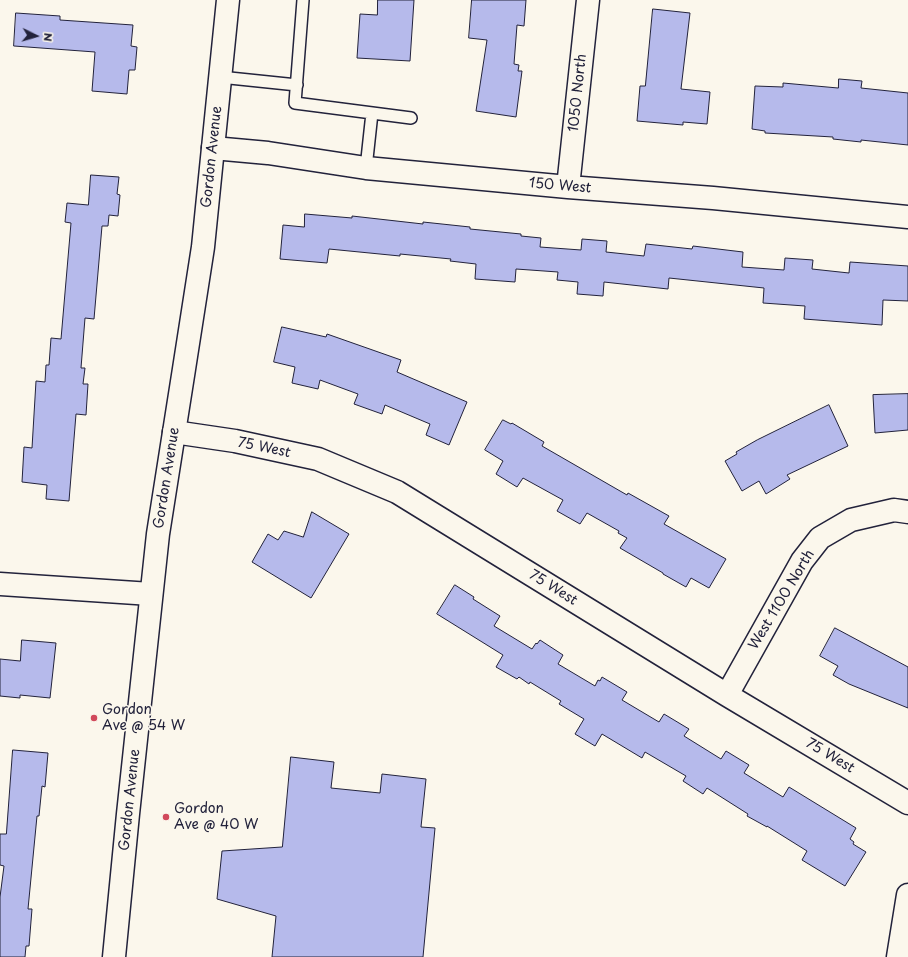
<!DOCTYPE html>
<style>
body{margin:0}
#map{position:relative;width:908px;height:957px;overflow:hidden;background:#fbf7ec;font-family:"Playpen Sans",sans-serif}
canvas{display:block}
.north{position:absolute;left:16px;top:16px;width:40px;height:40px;-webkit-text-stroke:3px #fbf7ec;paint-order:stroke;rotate:95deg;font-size:11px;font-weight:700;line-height:16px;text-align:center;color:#22223b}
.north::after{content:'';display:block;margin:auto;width:14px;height:18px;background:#22223b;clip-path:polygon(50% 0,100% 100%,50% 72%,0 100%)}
</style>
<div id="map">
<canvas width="908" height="957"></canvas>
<div class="north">N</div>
</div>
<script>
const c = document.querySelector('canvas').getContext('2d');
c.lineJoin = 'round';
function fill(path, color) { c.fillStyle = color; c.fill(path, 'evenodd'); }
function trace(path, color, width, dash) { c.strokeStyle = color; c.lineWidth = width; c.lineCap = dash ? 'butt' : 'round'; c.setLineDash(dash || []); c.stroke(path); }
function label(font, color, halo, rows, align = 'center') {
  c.font = font + ' "Playpen Sans",sans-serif'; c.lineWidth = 3; c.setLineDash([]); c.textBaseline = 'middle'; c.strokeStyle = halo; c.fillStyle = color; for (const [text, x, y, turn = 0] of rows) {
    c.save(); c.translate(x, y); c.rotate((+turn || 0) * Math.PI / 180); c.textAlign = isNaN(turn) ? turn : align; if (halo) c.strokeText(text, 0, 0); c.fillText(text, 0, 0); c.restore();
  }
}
const building = new Path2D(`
 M 378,0 L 414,0 L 410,61 L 357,58 L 360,14 L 377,15 Z
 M 472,0 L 526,0 L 524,26 L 517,25 L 514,64 L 519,65 L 518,71 L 522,71 L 516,117 L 476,111 L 487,40 L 469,38 Z
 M 653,9 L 690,13 L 681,89 L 710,92 L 707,124 L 683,122 L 683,125 L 637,121 L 640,86 L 645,86 Z
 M 16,13 L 60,16 L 60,20 L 133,25 L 131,46 L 137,47 L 135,70 L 129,70 L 127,94 L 92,91 L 95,52 L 14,46 Z
 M 839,79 L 862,81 L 861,88 L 908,93 L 908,145 L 861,140 L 861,142 L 833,139 L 833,137 L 765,133 L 765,131 L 752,129 L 755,86 L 783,87 L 783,83 L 838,88 Z
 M 91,175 L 119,177 L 117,194 L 120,195 L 118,216 L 109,215 L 108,226 L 102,226 L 94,319 L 85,318 L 81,368 L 85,368 L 83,384 L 88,384 L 86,415 L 76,414 L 69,501 L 46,499 L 47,485 L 22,482 L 24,447 L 32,448 L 36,381 L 45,382 L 46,365 L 49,365 L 51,338 L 61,339 L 71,223 L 65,222 L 67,203 L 88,205 Z
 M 305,214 L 352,218 L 352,216 L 423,224 L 423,222 L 470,227 L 470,229 L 521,234 L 521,236 L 541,238 L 540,247 L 581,250 L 582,239 L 607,241 L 606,252 L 644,256 L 646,244 L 692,249 L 693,246 L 743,252 L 742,267 L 784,270 L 785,258 L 813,260 L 812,269 L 849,273 L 850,262 L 908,266 L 908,301 L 883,300 L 882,325 L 804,319 L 805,306 L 763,303 L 764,288 L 669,278 L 668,289 L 604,282 L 603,296 L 577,294 L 578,282 L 557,280 L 558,272 L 516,269 L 515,282 L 475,279 L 476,264 L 450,261 L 451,259 L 400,254 L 400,256 L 329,249 L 327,263 L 280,259 L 283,225 L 304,227 Z
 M 282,327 L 326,337 L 327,334 L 401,360 L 397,372 L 467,402 L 449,445 L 426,435 L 430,424 L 385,405 L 382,414 L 354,404 L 358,394 L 320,380 L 318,389 L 292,383 L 295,367 L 274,362 Z
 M 908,394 L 908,430 L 875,433 L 873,395 Z
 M 829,405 L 848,446 L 787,475 L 790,479 L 766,494 L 759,481 L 742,491 L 725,461 L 737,454 L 736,452 L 757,440 Z
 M 503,420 L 511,424 L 512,423 L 544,442 L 542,446 L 627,495 L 628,493 L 669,516 L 664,524 L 726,559 L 709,588 L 691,578 L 686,587 L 663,574 L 663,573 L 620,548 L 627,538 L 618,533 L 619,531 L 587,513 L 580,524 L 557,511 L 563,500 L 523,478 L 517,487 L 496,474 L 503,461 L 485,450 Z
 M 312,512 L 349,534 L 311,598 L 252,562 L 268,534 L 278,540 L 284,531 L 303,537 Z
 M 455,585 L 474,597 L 473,599 L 500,616 L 494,626 L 532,649 L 536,643 L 537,644 L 540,640 L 563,655 L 558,664 L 595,686 L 598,680 L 600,681 L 602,677 L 627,692 L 622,700 L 659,722 L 664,714 L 689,729 L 684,736 L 721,759 L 726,751 L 749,765 L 744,773 L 783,797 L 789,787 L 856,828 L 850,839 L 854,842 L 853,844 L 866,852 L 845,886 L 802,860 L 807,851 L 767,826 L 767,827 L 747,816 L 748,814 L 707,788 L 703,794 L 683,781 L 686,776 L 645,752 L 642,758 L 602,734 L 595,746 L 575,734 L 584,719 L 559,704 L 561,701 L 530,682 L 529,684 L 519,677 L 517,679 L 496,667 L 503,655 L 437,614 Z
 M 835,628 L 908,667 L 908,708 L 849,684 L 833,675 L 838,666 L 820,656 Z
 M 22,640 L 56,643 L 50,698 L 20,695 L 20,698 L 0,696 L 0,659 L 20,661 Z
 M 13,750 L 48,753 L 45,787 L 42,786 L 39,816 L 37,816 L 28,909 L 32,909 L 29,946 L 26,946 L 25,957 L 0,957 L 0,897 L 4,866 L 0,865 L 0,834 L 6,834 Z
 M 291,757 L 334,762 L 331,788 L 380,793 L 382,774 L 426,779 L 421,827 L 435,828 L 423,957 L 272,957 L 276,916 L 217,899 L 222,851 L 282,847 Z`);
const service = new Path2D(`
 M 303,0 L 295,103 L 411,118
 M 220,77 L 297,85
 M 366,168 L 372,113`);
const minor = new Path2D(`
 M 213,148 L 268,153 L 366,168 L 568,187 L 713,198 L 908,217
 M 568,187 L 588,0
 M 174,432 L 235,441 L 318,459 L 397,492 L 727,695 L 908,803
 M 0,584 L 151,594
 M 727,695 L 802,561 L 820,538 L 851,520 L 894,510 L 908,512
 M 898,957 L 908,895`);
const secondary = new Path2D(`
 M 114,957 L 128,814 L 158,534 L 184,369 L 203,247 L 213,148 L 228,0`);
const markers = [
 [94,718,4,"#d1495b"],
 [166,817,4,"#d1495b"]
];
const streetNames = [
 ["1050 North",578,93,-84],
 ["Gordon Avenue",212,157,-84],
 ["150 West",560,186,5],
 ["75 West",264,448,12],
 ["Gordon Avenue",167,478,-81],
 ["75 West",553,588,32],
 ["West 1100 North",782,600,-59],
 ["75 West",830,756,31],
 ["Gordon Avenue",130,800,-84]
];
const poiNames = [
 ["Gordon",102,710],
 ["Ave @ 54 W",102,726],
 ["Gordon",174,809],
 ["Ave @ 40 W",174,825]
];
fill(building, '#b6baeb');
trace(building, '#22223b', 1);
trace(service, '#22223b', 14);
trace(minor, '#22223b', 25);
trace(secondary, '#22223b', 25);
trace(service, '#fbf7ec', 11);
trace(minor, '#fbf7ec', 22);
trace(secondary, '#fbf7ec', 22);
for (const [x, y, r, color] of markers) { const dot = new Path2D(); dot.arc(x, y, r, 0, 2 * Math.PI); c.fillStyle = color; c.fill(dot); trace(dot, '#fbf7ec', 1.5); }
label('14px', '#22223b', '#fbf7ec', streetNames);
label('14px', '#22223b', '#fbf7ec', poiNames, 'left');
</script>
